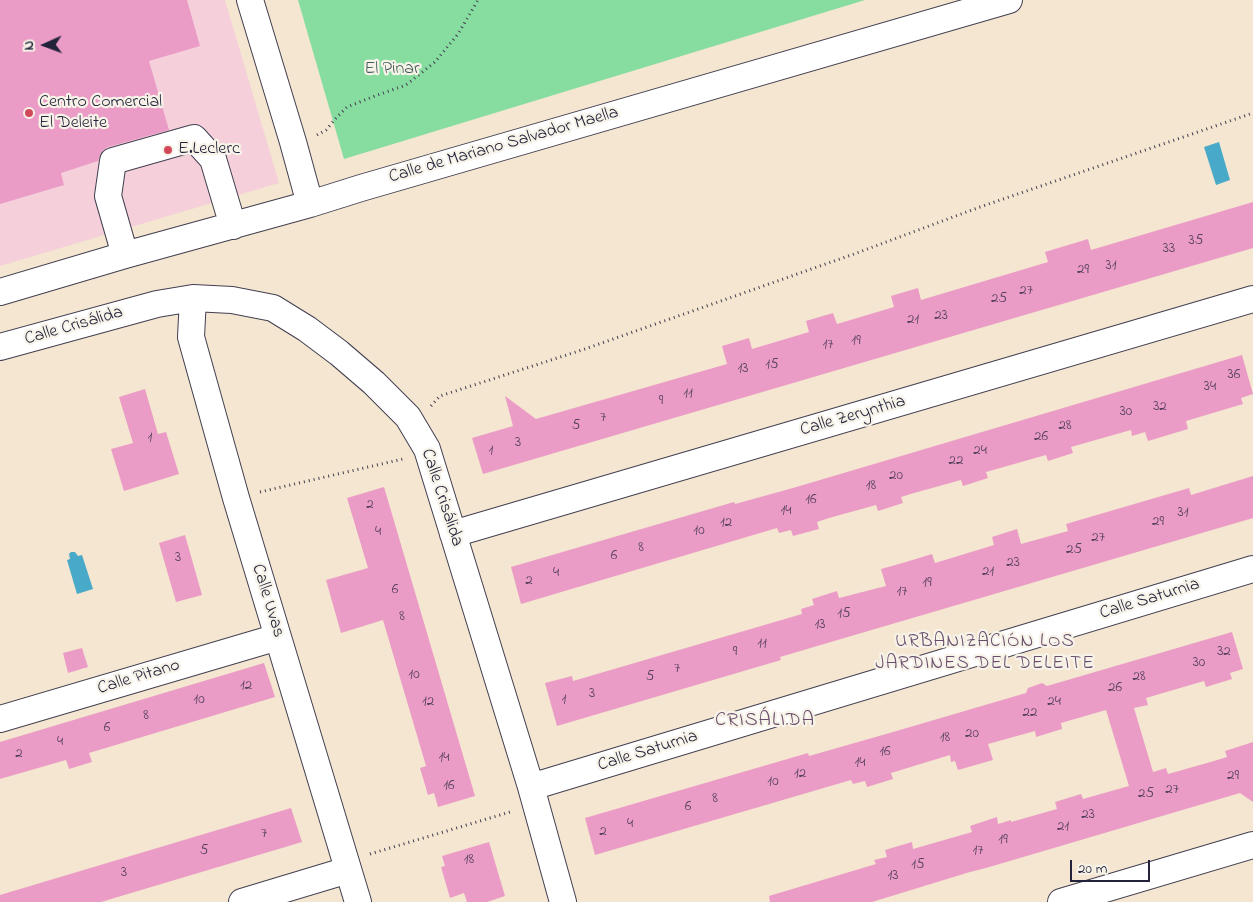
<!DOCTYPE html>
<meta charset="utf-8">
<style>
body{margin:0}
#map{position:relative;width:1253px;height:902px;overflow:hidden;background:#f4e6d0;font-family:"Indie Flower",sans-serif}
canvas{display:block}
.north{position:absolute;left:20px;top:20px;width:50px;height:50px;-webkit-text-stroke:4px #f7f3e8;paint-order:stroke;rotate:268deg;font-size:14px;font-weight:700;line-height:20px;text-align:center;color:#22223b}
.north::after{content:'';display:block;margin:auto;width:18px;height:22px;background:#22223b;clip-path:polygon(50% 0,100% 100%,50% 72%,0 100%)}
.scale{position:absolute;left:1070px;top:860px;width:80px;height:22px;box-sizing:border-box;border:2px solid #22223b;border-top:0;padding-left:6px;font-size:15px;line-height:18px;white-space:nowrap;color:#22223b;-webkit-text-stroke:4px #f7f3e8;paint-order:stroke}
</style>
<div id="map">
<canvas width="1253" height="902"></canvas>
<div class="north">N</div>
<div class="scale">20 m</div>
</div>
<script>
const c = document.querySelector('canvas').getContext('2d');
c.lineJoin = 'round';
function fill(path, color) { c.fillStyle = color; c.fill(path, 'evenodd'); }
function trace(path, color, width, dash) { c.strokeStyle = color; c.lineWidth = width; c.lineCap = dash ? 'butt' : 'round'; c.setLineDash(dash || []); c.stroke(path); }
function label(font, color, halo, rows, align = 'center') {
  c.font = font + ' "Indie Flower",sans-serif'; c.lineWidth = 4.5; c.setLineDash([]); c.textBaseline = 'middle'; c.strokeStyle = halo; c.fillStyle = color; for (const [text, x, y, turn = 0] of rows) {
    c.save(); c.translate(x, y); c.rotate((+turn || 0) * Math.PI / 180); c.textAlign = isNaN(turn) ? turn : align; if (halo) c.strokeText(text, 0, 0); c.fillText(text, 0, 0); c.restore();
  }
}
const built = new Path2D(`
 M 0,0 L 225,0 L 279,183 L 0,266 Z`);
const green = new Path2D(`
 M 298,0 L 865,0 L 344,159 Z`);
const water = new Path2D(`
 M 1219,142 L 1230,180 L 1216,185 L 1204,147 Z
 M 71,552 L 75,552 L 78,556 L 82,555 L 93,589 L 77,594 L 67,560 L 70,559 L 69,554 Z`);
const building = new Path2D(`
 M 0,0 L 187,0 L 200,46 L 149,61 L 169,130 L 108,147 L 101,152 L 98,161 L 61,173 L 64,185 L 0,204 Z
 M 1253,202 L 1253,248 L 483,474 L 472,438 L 513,426 L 505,396 L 536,419 L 727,364 L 722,346 L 749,338 L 752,349 L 809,332 L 806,321 L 833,313 L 837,324 L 894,307 L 891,296 L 918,288 L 921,300 L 1048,262 L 1045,252 L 1088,239 L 1091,250 Z
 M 1242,355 L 1253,394 L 1241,398 L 1243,404 L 1186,421 L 1188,429 L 1148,441 L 1145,432 L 1132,436 L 1131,430 L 1071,447 L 1073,453 L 1048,461 L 1046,455 L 986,472 L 988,478 L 963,486 L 961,480 L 914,493 L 901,497 L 903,503 L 878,511 L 876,505 L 829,518 L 817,522 L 819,529 L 793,536 L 791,530 L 779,533 L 777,528 L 521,604 L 511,567 L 734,502 L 735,504 L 793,488 Z
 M 145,389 L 158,434 L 166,432 L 179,474 L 124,491 L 111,449 L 133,443 L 119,397 Z
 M 1253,476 L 1253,518 L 841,639 L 780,657 L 781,660 L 557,726 L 545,683 L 572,676 L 573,681 L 802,614 L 801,609 L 814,605 L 812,599 L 837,591 L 839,598 L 886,586 L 881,569 L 906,562 L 932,554 L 935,563 L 994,545 L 992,537 L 1017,529 L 1021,544 L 1068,531 L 1066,524 L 1189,488 L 1191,495 Z
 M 384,487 L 475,796 L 438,807 L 434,793 L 428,795 L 420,768 L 426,766 L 383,620 L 341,633 L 326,580 L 368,568 L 347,498 Z
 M 185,535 L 202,595 L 176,602 L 159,543 Z
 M 1232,632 L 1243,669 L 1230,673 L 1232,679 L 1206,687 L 1204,681 L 1146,698 L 1148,705 L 1134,708 L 1153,772 L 1166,768 L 1168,774 L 1214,761 L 1227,757 L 1225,751 L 1253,742 L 1253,802 L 1240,793 L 986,868 L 970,872 L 872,902 L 770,902 L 769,896 L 876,864 L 874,860 L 887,857 L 885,850 L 912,842 L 913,849 L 972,832 L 970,826 L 997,817 L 998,824 L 1011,820 L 1011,822 L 1057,809 L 1055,802 L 1081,794 L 1083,799 L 1129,786 L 1106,710 L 1061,723 L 1062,729 L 1036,737 L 1035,731 L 988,744 L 993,760 L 958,770 L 955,761 L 951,762 L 950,755 L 891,773 L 893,779 L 867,787 L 865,781 L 853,784 L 851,780 L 595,855 L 585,818 L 808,753 L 809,756 L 893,732 L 1026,693 L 1028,688 L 1042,683 L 1047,686 Z
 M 82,648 L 88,667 L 68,673 L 63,653 Z
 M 264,663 L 275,697 L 89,753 L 92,762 L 69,769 L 66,760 L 0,779 L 0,742 Z
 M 291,808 L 302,842 L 101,902 L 0,902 L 0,895 Z
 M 489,842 L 505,896 L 487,902 L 467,902 L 464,893 L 450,898 L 441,867 L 445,866 L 442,856 Z`);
const path = new Path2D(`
 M 317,135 L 326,130 L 337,117 L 347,107 L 375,96 L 406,85 L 435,62 L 458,34 L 478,0
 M 431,406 L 440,396 L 582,350 L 854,254 L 980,207 L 1253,113
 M 260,492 L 403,459
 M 370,854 L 510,812`);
const minor = new Path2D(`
 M 250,0 L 293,142 L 310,204
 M 125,255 L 108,196 L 113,161 L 194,138 L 213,159 L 233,226
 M 0,292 L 125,255 L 310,204 L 361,188 L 1009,0
 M 193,298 L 191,337 L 236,498 L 358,902
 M 0,347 L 157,304 L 193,298 L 232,300 L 273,308 L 307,329 L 339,353 L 374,383 L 408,417 L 427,449 L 531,787 L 563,902
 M 453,534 L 1253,299
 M 0,719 L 278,637
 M 531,787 L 1253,569
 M 242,902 L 348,870
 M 1061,902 L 1253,845`);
const markers = [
 [29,113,5,"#d1495b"],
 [168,150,5,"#d1495b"]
];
const numberNames = [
 ["35",1196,242],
 ["33",1169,250],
 ["31",1111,267],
 ["29",1083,271],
 ["27",1026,292],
 ["25",999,300],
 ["23",941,317],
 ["21",913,321],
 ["19",856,342],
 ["17",828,346],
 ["15",772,366],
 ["13",743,370],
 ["36",1234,376],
 ["34",1210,388],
 ["11",688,395],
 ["9",661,402],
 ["32",1160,408],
 ["30",1126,413],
 ["7",603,419],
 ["5",576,427],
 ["28",1065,427],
 ["26",1041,438],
 ["1",150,439],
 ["3",518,444],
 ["1",491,452],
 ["24",980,452],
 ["22",956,462],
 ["20",896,477],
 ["18",871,487],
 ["16",811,501],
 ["2",370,506],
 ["14",786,512],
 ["31",1183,514],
 ["29",1158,523],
 ["12",726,524],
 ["10",699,532],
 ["4",378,533],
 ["27",1098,539],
 ["8",641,549],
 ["25",1074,551],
 ["6",614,557],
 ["3",178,559],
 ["23",1013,564],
 ["21",988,573],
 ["4",556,574],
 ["2",529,582],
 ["19",927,584],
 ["6",395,591],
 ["17",902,593],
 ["15",844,615],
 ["8",402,618],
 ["13",820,626],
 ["11",762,645],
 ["9",735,653],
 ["32",1224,653],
 ["30",1199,664],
 ["7",677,670],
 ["10",414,676],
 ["5",650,678],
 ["28",1139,678],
 ["12",246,687],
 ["26",1115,689],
 ["3",592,695],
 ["10",199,701],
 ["1",564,701],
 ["12",428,703],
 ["24",1054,703],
 ["22",1030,714],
 ["8",146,717],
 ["6",107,729],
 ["20",972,735],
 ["18",945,739],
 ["4",60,743],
 ["16",885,753],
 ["2",19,755],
 ["14",444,759],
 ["14",860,764],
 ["12",800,775],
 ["29",1233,777],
 ["10",773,783],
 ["16",449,787],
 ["27",1172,791],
 ["25",1146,795],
 ["8",715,800],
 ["6",688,808],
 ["23",1088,816],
 ["4",630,825],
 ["21",1063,828],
 ["2",603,833],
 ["7",264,835],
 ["19",1003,841],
 ["5",204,852],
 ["17",978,852],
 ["18",469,861],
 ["15",918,866],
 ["3",124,874],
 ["13",893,877]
];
const parkNames = [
 ["El Pinar",392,70]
];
const poiNames = [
 ["Centro Comercial",39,103],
 ["El Deleite",39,124],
 ["E.Leclerc",178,150]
];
const streetNames = [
 ["Calle de Mariano Salvador Maella",504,146,-16],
 ["Calle Crisálida",74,327,-16],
 ["Calle Zerynthia",853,417,-16],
 ["Calle Crisálida",441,498,72],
 ["Calle Saturnia",1150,600,-17],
 ["Calle Uvas",267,601,73],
 ["Calle Pitano",139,678,-17],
 ["Calle Saturnia",648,752,-17]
];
const neighbourhoodNames = [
 ["URBANIZACIÓN LOS",985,643],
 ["JARDINES DEL DELEITE",985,665]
];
const quarterNames = [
 ["CRISÁLIDA",765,722]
];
fill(built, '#f5cfda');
fill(green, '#87dda0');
fill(water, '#49a9c8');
fill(building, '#eb9cc6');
trace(minor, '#423f51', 28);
trace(path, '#423f51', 3, [1, 4]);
trace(minor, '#fff', 26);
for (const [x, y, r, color] of markers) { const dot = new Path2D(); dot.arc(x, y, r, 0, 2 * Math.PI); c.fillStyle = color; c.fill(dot); trace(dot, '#f7f3e8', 2); }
label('15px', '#54405e', null, numberNames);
label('18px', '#405a59', '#f7f3e8', parkNames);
label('18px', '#22223b', '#f7f3e8', poiNames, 'left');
label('18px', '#22223b', '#f7f3e8', streetNames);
c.letterSpacing = '1px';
label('19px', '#684d6c', '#f7f3e8', neighbourhoodNames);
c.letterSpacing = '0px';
c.letterSpacing = '1px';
label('20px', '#684d6c', '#f7f3e8', quarterNames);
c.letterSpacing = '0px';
</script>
